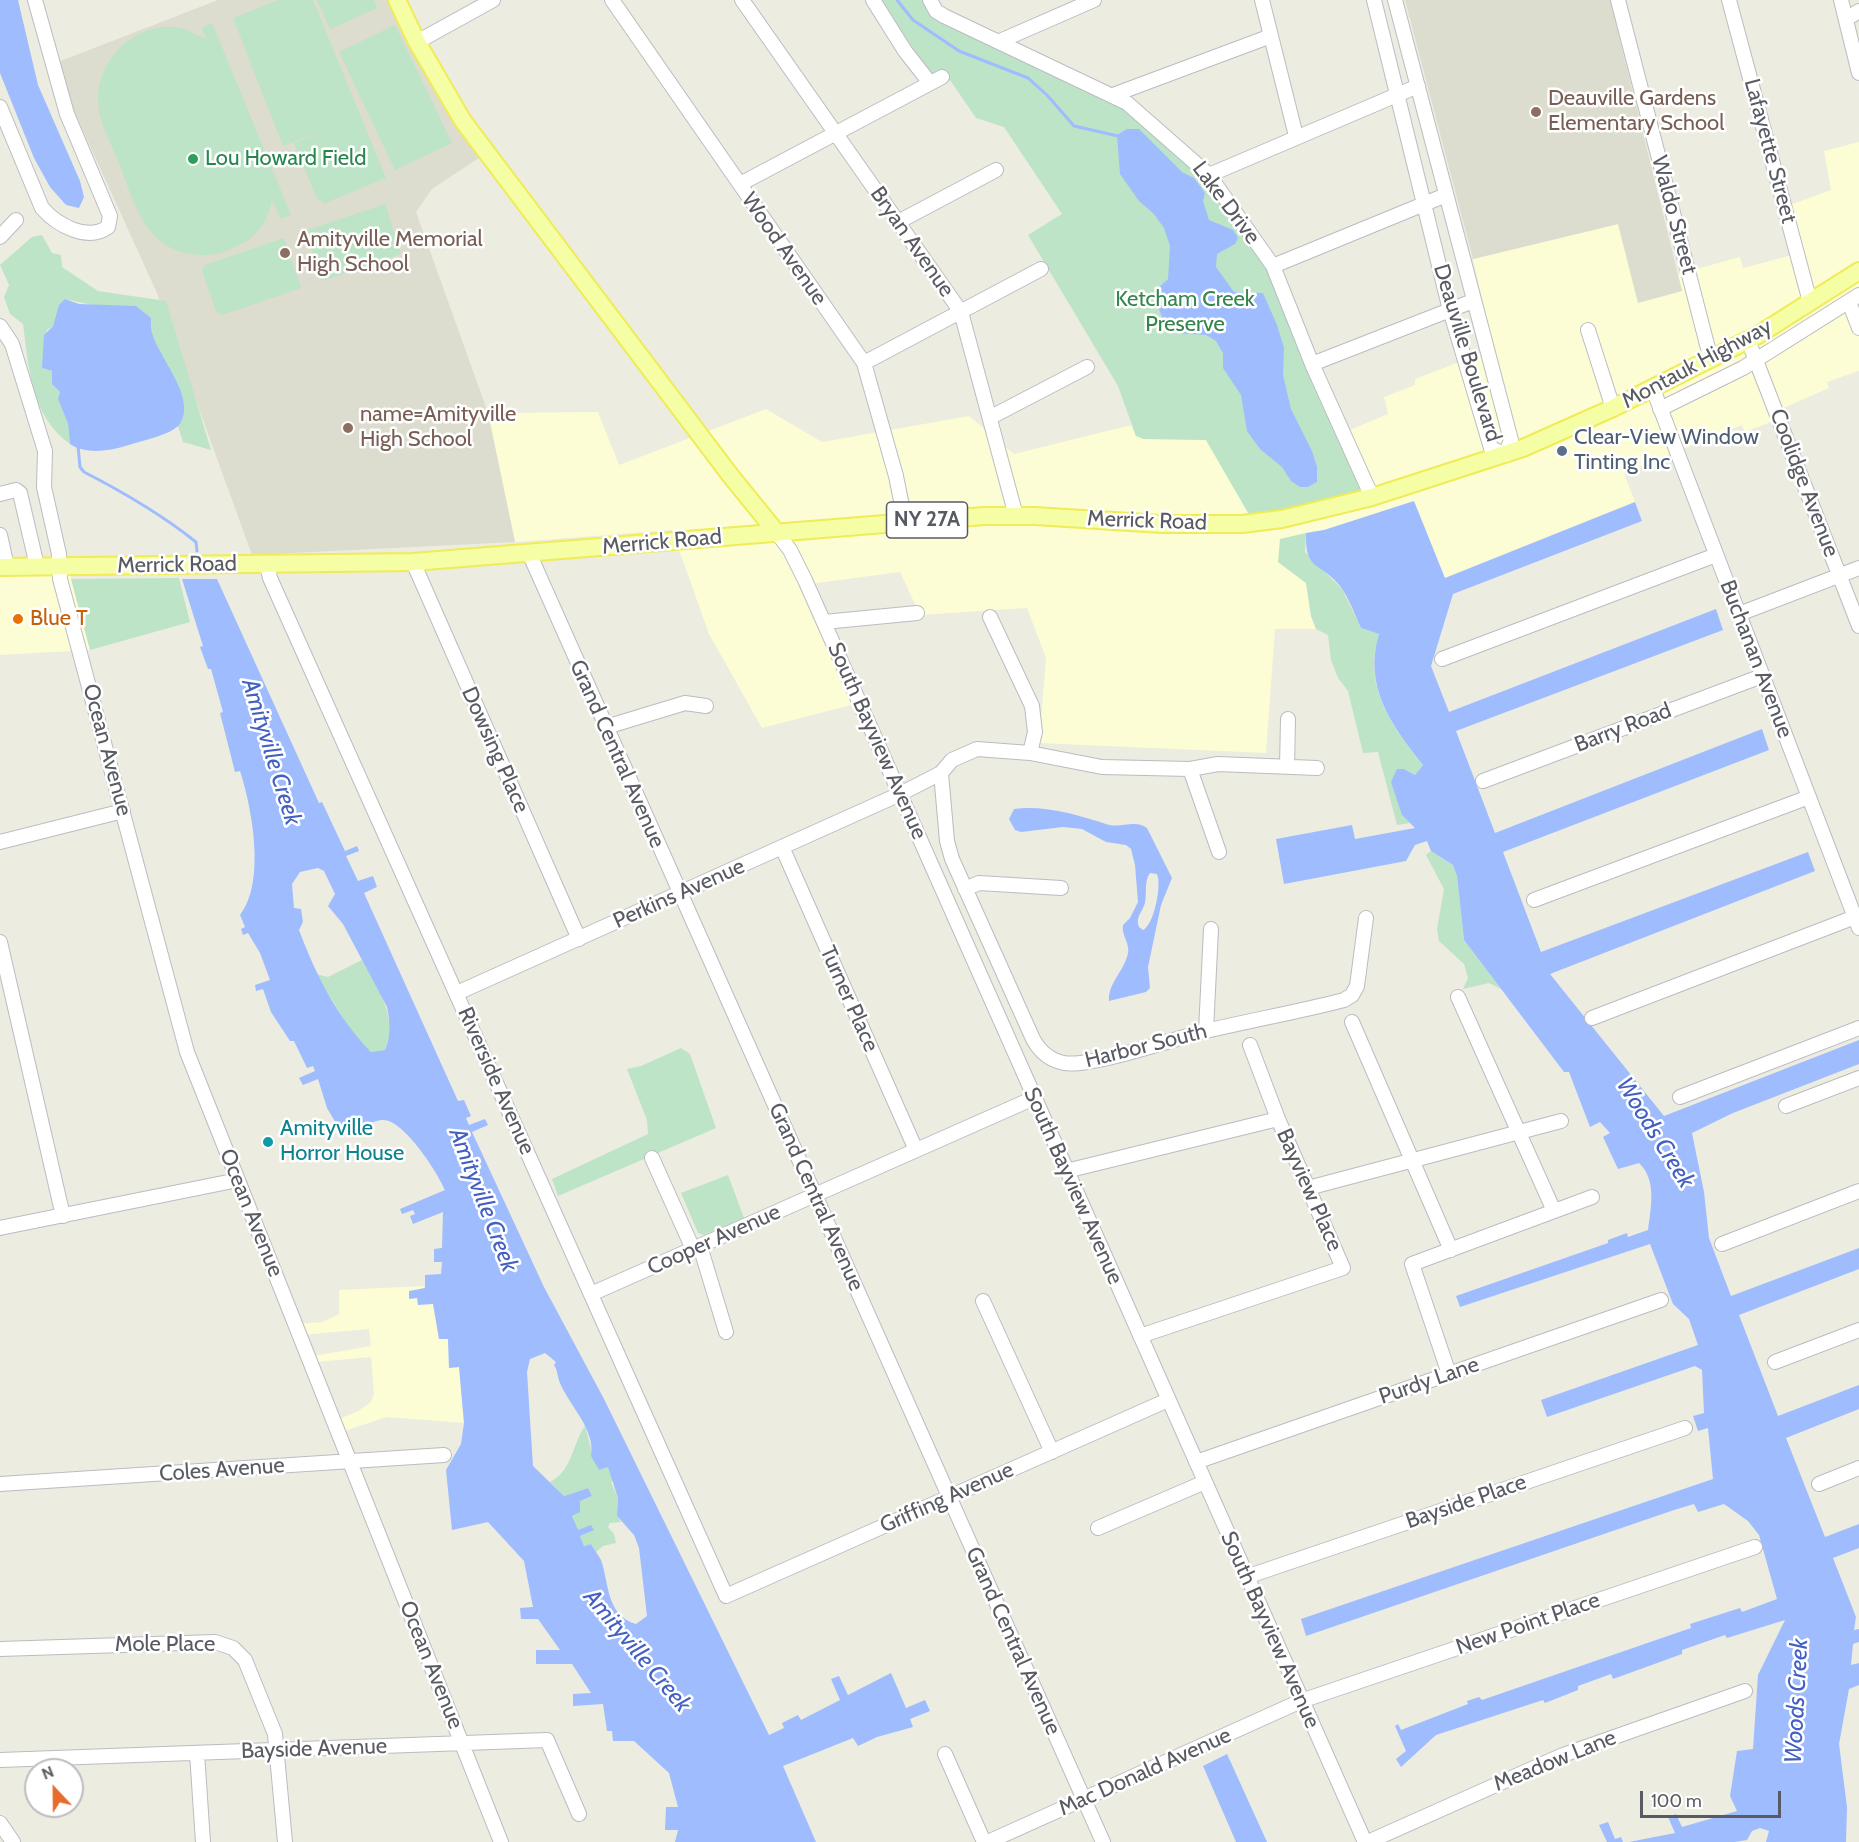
<!DOCTYPE html>
<style>
body{margin:0}
#map{position:relative;width:1859px;height:1842px;overflow:hidden;background:#ecece1;font-family:Cabin,sans-serif}
canvas{display:block}
.north{position:absolute;left:24px;top:1758px;width:60px;height:60px;box-sizing:border-box;background:#fff;border:2px solid #bdbdc0;border-radius:50%;rotate:338deg;font-size:16px;font-weight:700;line-height:24px;text-align:center;color:#595b62}
.north::after{content:'';display:block;margin:auto;width:21px;height:27px;background:#e76b2c;clip-path:polygon(50% 0,100% 100%,50% 72%,0 100%)}
.scale{position:absolute;left:1640px;top:1791px;width:141px;height:27px;box-sizing:border-box;border:3px solid #595b62;border-top:0;padding-left:8px;font-size:18px;line-height:21px;white-space:nowrap;color:#595b62;-webkit-text-stroke:4px #fff;paint-order:stroke}
</style>
<div id="map">
<canvas width="1859" height="1842"></canvas>
<div class="north">N</div>
<div class="scale">100 m</div>
</div>
<script>
const c = document.querySelector('canvas').getContext('2d');
c.lineJoin = 'round';
function fill(path, color) { c.fillStyle = color; c.fill(path, 'evenodd'); }
function trace(path, color, width, dash) { c.strokeStyle = color; c.lineWidth = width; c.lineCap = dash ? 'butt' : 'round'; c.setLineDash(dash || []); c.stroke(path); }
function label(font, color, halo, rows, align = 'center') {
  c.font = font + ' Cabin,sans-serif'; c.lineWidth = 5; c.setLineDash([]); c.textBaseline = 'middle'; c.strokeStyle = halo; c.fillStyle = color; for (const [text, x, y, turn = 0] of rows) {
    c.save(); c.translate(x, y); c.rotate((+turn || 0) * Math.PI / 180); c.textAlign = isNaN(turn) ? turn : align; if (halo) c.strokeText(text, 0, 0); c.fillText(text, 0, 0); c.restore();
  }
}
const commercial = new Path2D(`
 M 1859,142 L 1859,371 L 1827,382 L 1829,388 L 1779,410 L 1781,418 L 1745,432 L 1742,425 L 1624,473 L 1635,502 L 1445,578 L 1324,530 L 1306,533 L 1278,562 L 1306,583 L 1311,616 L 1316,629 L 1275,629 L 1266,753 L 1039,743 L 1046,658 L 1027,608 L 920,615 L 900,572 L 810,584 L 863,702 L 762,728 L 709,634 L 672,530 L 515,542 L 488,413 L 598,412 L 619,465 L 766,409 L 822,442 L 969,416 L 1014,454 L 1131,425 L 1136,436 L 1143,439 L 1206,440 L 1251,518 L 1361,491 L 1338,435 L 1388,414 L 1384,397 L 1415,385 L 1415,379 L 1493,349 L 1473,259 L 1618,224 L 1638,302 L 1682,291 L 1678,274 L 1740,257 L 1743,268 L 1796,254 L 1784,207 L 1831,190 L 1824,151 Z
 M 71,562 L 71,579 L 90,650 L 0,655 L 0,566 Z
 M 425,1286 L 410,1299 L 417,1298 L 433,1303 L 439,1339 L 448,1339 L 449,1368 L 459,1367 L 464,1423 L 387,1417 L 341,1432 L 337,1420 L 358,1411 L 370,1403 L 374,1394 L 371,1357 L 316,1362 L 313,1356 L 371,1346 L 369,1329 L 302,1335 L 298,1324 L 322,1322 L 339,1314 L 339,1290 Z`);
const education = new Path2D(`
 M 218,0 L 389,0 L 412,46 L 479,158 L 432,189 L 416,212 L 488,413 L 515,542 L 252,555 L 157,293 L 75,113 L 58,62 Z
 M 1405,0 L 1610,0 L 1682,291 L 1638,303 L 1618,224 L 1473,259 Z`);
const green = new Path2D(`
 M 279,0 L 313,0 L 386,178 L 325,203 L 317,199 L 294,143 L 347,121 L 283,146 L 233,18 Z
 M 317,0 L 374,0 L 377,8 L 330,29 Z
 M 881,0 L 926,0 L 1128,107 L 1212,186 L 1271,269 L 1361,492 L 1251,518 L 1206,440 L 1144,439 L 1136,436 L 1118,386 L 1028,235 L 1062,214 L 1004,127 L 976,118 L 950,80 L 938,86 Z
 M 212,23 L 291,215 L 281,219 L 272,200 C 265,229 254,240 226,251 C 214,256 199,256 186,253 C 143,244 133,199 119,163 C 111,143 98,121 98,98 C 98,58 139,19 181,28 C 189,30 198,36 206,39 L 202,28 Z
 M 395,25 L 452,143 L 395,170 L 339,52 Z
 M 385,204 L 401,254 L 322,281 L 305,231 Z
 M 42,235 L 52,253 L 61,255 L 62,267 L 98,291 L 166,301 L 211,450 L 183,442 L 178,426 L 183,417 L 152,335 L 151,318 L 65,299 L 53,326 L 47,330 L 42,368 L 52,371 L 54,386 L 60,392 L 58,399 L 68,424 L 70,444 C 31,416 29,369 23,324 L 10,314 L 4,297 L 9,285 L 0,265 L 32,237 Z
 M 284,238 L 301,288 L 222,315 L 216,311 L 202,271 L 205,265 Z
 M 1306,533 L 1305,552 L 1342,589 L 1361,628 L 1379,634 C 1362,685 1391,726 1423,765 L 1415,775 L 1404,769 L 1402,815 L 1410,823 L 1397,825 L 1378,752 L 1363,753 L 1348,691 L 1338,678 L 1331,660 L 1328,635 L 1316,629 L 1311,616 L 1306,583 L 1278,562 L 1280,539 Z
 M 179,578 L 190,622 L 90,650 L 71,579 Z
 M 1431,851 L 1453,865 L 1457,876 L 1464,940 L 1501,989 L 1489,983 L 1463,989 L 1468,978 L 1464,964 L 1439,941 L 1437,929 L 1444,889 L 1426,855 Z
 M 362,960 C 377,988 399,1017 385,1050 L 371,1052 L 351,1031 L 316,974 L 328,977 Z
 M 681,1048 L 690,1054 L 716,1128 L 558,1196 L 552,1179 L 648,1134 L 647,1120 L 627,1069 L 641,1066 Z
 M 728,1175 L 744,1218 L 704,1235 L 698,1233 L 681,1193 Z
 M 585,1426 C 590,1442 591,1456 599,1470 L 608,1466 L 614,1480 L 611,1482 L 618,1498 L 617,1516 L 621,1522 L 610,1523 L 608,1527 L 614,1534 L 616,1543 L 603,1546 L 596,1552 L 591,1544 L 584,1546 L 580,1536 L 593,1530 L 577,1530 L 572,1516 L 580,1501 L 592,1496 L 588,1488 L 564,1496 L 550,1482 C 573,1470 572,1444 585,1426 Z`);
const water = new Path2D(`
 M 0,0 L 18,0 L 38,85 L 80,181 L 84,197 L 79,208 L 66,205 L 50,187 L 34,158 L 0,73 Z
 M 1127,129 L 1139,129 L 1182,172 L 1194,178 L 1205,193 L 1203,201 L 1209,220 L 1233,230 L 1238,238 L 1235,244 L 1217,254 L 1216,267 L 1234,292 L 1263,293 L 1277,325 L 1284,348 L 1283,375 L 1291,409 L 1312,451 L 1317,467 L 1317,482 L 1308,487 L 1300,487 L 1291,481 L 1282,467 L 1260,449 L 1247,431 L 1241,395 L 1223,368 L 1223,353 L 1216,341 L 1206,335 L 1177,333 L 1166,327 L 1155,299 L 1156,290 L 1168,279 L 1170,246 L 1164,228 L 1154,214 L 1139,201 L 1120,174 L 1117,135 Z
 M 65,299 L 79,304 L 136,306 L 151,318 C 151,324 151,331 153,336 C 161,360 198,401 179,425 C 170,435 145,440 132,444 C 114,450 87,456 70,444 L 68,424 L 58,399 L 60,392 L 52,384 L 52,371 L 42,368 L 44,335 L 53,326 L 59,305 Z
 M 1414,501 L 1445,578 L 1635,502 L 1642,521 L 1453,594 L 1431,666 L 1449,712 L 1716,609 L 1723,630 L 1456,731 L 1495,833 L 1762,729 L 1769,750 L 1503,852 L 1541,952 L 1808,852 L 1815,871 L 1550,974 L 1664,1116 L 1859,1040 L 1859,1064 L 1733,1113 L 1692,1133 L 1704,1192 L 1709,1238 L 1731,1296 L 1859,1248 L 1859,1269 L 1739,1315 L 1778,1416 L 1859,1385 L 1859,1409 L 1786,1438 L 1825,1537 L 1859,1524 L 1859,1548 L 1833,1558 L 1856,1617 L 1854,1630 L 1859,1629 L 1859,1642 L 1853,1644 L 1851,1665 L 1859,1663 L 1859,1685 L 1849,1689 L 1839,1744 L 1847,1807 L 1846,1842 L 1766,1842 L 1769,1831 L 1760,1828 L 1752,1831 L 1747,1840 L 1735,1842 L 1629,1842 L 1675,1833 L 1668,1817 L 1676,1814 L 1682,1827 L 1737,1811 L 1730,1796 L 1737,1751 L 1753,1749 L 1758,1675 L 1785,1620 L 1727,1638 L 1725,1635 L 1682,1650 L 1682,1654 L 1613,1679 L 1611,1674 L 1578,1686 L 1578,1690 L 1545,1703 L 1543,1700 L 1436,1735 L 1401,1767 L 1396,1759 L 1406,1751 L 1395,1726 L 1398,1724 L 1401,1730 L 1468,1704 L 1467,1701 L 1479,1697 L 1482,1700 L 1691,1628 L 1690,1624 L 1740,1608 L 1742,1612 L 1777,1599 L 1759,1535 L 1748,1521 L 1724,1504 L 1698,1512 L 1694,1504 L 1674,1510 L 1306,1636 L 1301,1619 L 1713,1479 L 1708,1428 L 1698,1431 L 1693,1416 L 1704,1413 L 1702,1370 L 1695,1366 L 1547,1417 L 1541,1400 L 1698,1345 L 1689,1319 L 1673,1304 L 1650,1244 L 1460,1307 L 1456,1296 L 1608,1243 L 1608,1240 L 1627,1233 L 1628,1237 L 1648,1230 C 1651,1207 1657,1180 1639,1163 L 1618,1169 L 1603,1137 L 1610,1133 L 1600,1122 L 1590,1127 L 1569,1072 L 1564,1072 L 1464,940 L 1457,876 L 1453,865 L 1431,851 L 1427,841 L 1415,845 L 1406,861 L 1284,884 L 1276,839 L 1352,825 L 1355,839 L 1415,828 L 1402,815 L 1391,782 L 1397,769 L 1404,769 L 1415,775 L 1423,765 C 1391,725 1363,686 1379,634 L 1361,628 C 1355,615 1349,598 1340,586 C 1320,561 1305,572 1306,533 L 1324,530 Z
 M 182,579 L 217,579 L 319,803 L 322,802 L 345,851 L 357,846 L 359,851 L 346,856 L 358,881 L 373,876 L 377,887 L 364,893 L 458,1101 L 464,1100 L 471,1116 L 466,1118 L 469,1125 L 485,1119 L 488,1125 L 472,1132 L 544,1287 L 604,1399 L 769,1735 L 784,1728 L 782,1723 L 798,1715 L 801,1720 L 840,1700 L 831,1679 L 839,1676 L 848,1695 L 891,1673 L 906,1708 L 925,1700 L 930,1711 L 910,1719 L 913,1727 L 877,1737 L 858,1746 L 853,1738 L 783,1766 L 816,1842 L 675,1842 L 678,1830 L 665,1830 L 666,1807 L 678,1807 L 669,1773 L 634,1741 L 613,1741 L 612,1731 L 607,1731 L 603,1704 L 573,1706 L 573,1694 L 591,1693 L 572,1664 L 536,1664 L 536,1650 L 560,1650 L 538,1619 L 521,1619 L 520,1608 L 533,1607 L 524,1561 L 488,1522 L 452,1530 L 446,1470 L 461,1444 L 464,1423 L 459,1367 L 449,1368 L 448,1339 L 439,1339 L 433,1304 L 418,1305 L 417,1298 L 409,1299 L 409,1291 L 425,1288 L 425,1275 L 441,1274 L 442,1262 L 434,1262 L 434,1249 L 442,1248 L 443,1212 L 413,1224 L 410,1216 L 415,1214 L 413,1210 L 402,1214 L 400,1209 L 445,1190 C 438,1173 403,1118 382,1120 C 370,1121 354,1131 343,1135 L 327,1108 L 318,1079 L 303,1085 L 299,1078 L 315,1071 L 313,1066 L 307,1068 L 294,1041 L 290,1041 L 271,1012 L 263,989 L 256,991 L 255,985 L 270,980 L 260,953 L 248,933 L 243,935 L 241,929 L 245,927 L 240,915 C 266,882 252,808 240,771 L 235,772 L 220,713 L 223,712 L 211,669 L 208,669 L 200,647 L 203,646 ZM 318,868 L 324,871 L 335,894 L 328,906 L 343,924 L 387,1007 C 390,1021 391,1037 385,1050 L 371,1052 C 337,1017 316,975 299,930 L 303,922 L 301,909 L 294,908 L 292,884 L 300,872 ZM 545,1353 L 556,1362 L 554,1365 C 558,1371 557,1376 560,1383 C 569,1405 596,1430 591,1456 L 599,1470 L 608,1467 L 618,1498 L 617,1516 L 634,1535 L 639,1548 L 647,1616 L 636,1624 C 606,1616 609,1582 601,1560 C 598,1555 594,1549 591,1544 L 584,1546 L 580,1536 L 594,1530 L 591,1525 L 578,1530 L 572,1516 L 580,1512 L 580,1501 L 592,1496 L 588,1488 L 564,1496 L 533,1466 L 527,1372 L 530,1359 Z
 M 1014,809 C 1045,805 1077,815 1106,824 C 1121,829 1134,819 1147,828 L 1172,878 L 1161,905 L 1148,967 L 1150,988 L 1146,992 L 1109,1001 C 1108,984 1122,973 1127,957 C 1132,944 1121,937 1123,925 L 1130,918 L 1138,902 L 1135,865 L 1131,849 L 1126,845 L 1106,842 L 1082,829 L 1063,827 L 1021,832 L 1015,830 L 1009,819 ZM 1150,873 L 1157,874 C 1162,885 1154,925 1143,930 L 1139,927 C 1135,917 1142,913 1145,903 C 1147,893 1144,881 1150,873 Z
 M 1227,1754 L 1267,1842 L 1236,1842 L 1203,1766 Z
 M 1608,1822 L 1615,1839 L 1621,1837 L 1623,1842 L 1607,1842 L 1599,1825 Z`);
const stream = new Path2D(`
 M 897,0 L 913,20 L 959,51 L 1028,78 L 1047,95 L 1074,126 L 1118,136
 M 78,446 L 80,467 L 84,472 C 123,492 161,514 196,542 L 197,551`);
const minor = new Path2D(`
 M 612,0 L 864,363 L 896,476 L 905,521
 M 742,0 L 961,312 L 1016,516
 M 873,0 L 905,51 L 930,83
 M 930,0 L 936,11 L 944,16 L 1127,103 L 1209,175 L 1273,266 L 1312,364 L 1372,497
 M 1262,0 L 1296,136
 M 1374,0 L 1450,310 L 1491,448 L 1505,455 L 1511,440 L 1395,0
 M 1618,0 L 1711,360
 M 1729,0 L 1810,302
 M 1841,0 L 1859,73
 M 1846,19 L 1859,11
 M 1000,41 L 1094,0
 M 417,42 L 493,0
 M 1113,95 L 1271,36
 M 0,107 L 42,208 C 57,225 87,242 108,227 L 110,216 L 67,114 L 35,0
 M 1209,175 L 1418,86
 M 740,184 L 942,77
 M 898,222 L 996,170
 M 0,237 L 16,220
 M 1273,266 L 1446,195
 M 1849,302 L 1859,328
 M 0,326 L 12,344 L 45,451 L 44,487 L 59,554 L 60,579 L 187,1052 L 501,1842
 M 1588,330 L 1613,408
 M 1748,340 L 1859,626
 M 864,363 L 1041,269
 M 1312,364 L 1473,301
 M 1653,389 L 1859,928
 M 1660,409 L 1743,368 L 1859,295
 M 991,417 L 1087,367
 M 0,494 L 16,490 L 20,493 L 37,566
 M 777,533 L 790,550 L 805,580 L 1365,1842
 M 0,535 L 7,567
 M 529,553 L 1103,1842
 M 413,562 L 579,939
 M 267,565 L 270,578 L 726,1596 L 1168,1400
 M 1739,614 L 1859,568
 M 990,617 L 1032,706 L 1035,732 L 1030,753
 M 824,622 L 917,613
 M 1442,659 L 1716,555
 M 606,727 L 685,703 L 706,706
 M 1287,767 L 1288,719
 M 1190,769 L 1218,764 L 1317,768
 M 941,773 L 947,841 L 952,859 L 1033,1039 C 1040,1052 1049,1060 1064,1063 C 1089,1068 1176,1038 1206,1031 C 1252,1020 1298,1012 1344,1000 L 1352,995 L 1357,986 L 1366,918
 M 1483,781 L 1762,676
 M 0,842 L 123,811
 M 782,847 L 916,1150
 M 965,889 L 979,883 L 1061,888
 M 1534,900 L 1809,797
 M 0,942 L 63,1216
 M 457,993 L 900,794 L 941,773 L 952,760 L 977,749 L 1030,753 L 1102,767 L 1190,769 L 1219,852
 M 1458,997 L 1554,1211
 M 1592,1018 L 1855,917
 M 1352,1022 L 1451,1250
 M 1206,1031 L 1211,929
 M 1680,1097 L 1859,1028
 M 1786,1106 L 1859,1078
 M 652,1158 L 693,1249
 M 1066,1171 L 1278,1119
 M 1308,1188 L 1561,1121
 M 0,1228 L 238,1180
 M 1722,1244 L 1859,1191
 M 700,1246 L 726,1332
 M 591,1294 L 1034,1098
 M 983,1301 L 1052,1452
 M 1140,1336 L 1343,1268 L 1278,1119 L 1250,1045
 M 1775,1362 L 1859,1330
 M 1449,1374 L 1412,1264 L 1592,1197
 M 1196,1462 L 1661,1300
 M 0,1484 L 444,1455
 M 1819,1484 L 1859,1468
 M 1098,1528 L 1205,1482
 M 1246,1577 L 1685,1428
 M 0,1649 L 215,1642 L 233,1648 L 245,1660 L 275,1734 L 285,1842
 M 197,1753 L 203,1842
 M 945,1754 L 984,1842
 M 0,1760 L 547,1740 L 579,1814
 M 0,1823 L 13,1842
 M 988,1842 L 1301,1701 L 1755,1547
 M 1368,1842 L 1563,1755 L 1745,1691`);
const major = new Path2D(`
 M 397,0 L 417,42 L 463,121 L 730,475 L 777,533
 M 0,567 L 413,562 L 984,516 L 1035,516 L 1161,524 L 1242,524 L 1282,519 L 1372,497 L 1523,448 L 1613,408 L 1758,335 L 1859,271`);
const markers = [
 [1536,112,6,"#8d6e63"],
 [193,159,6,"#2e9e5b"],
 [285,253,6,"#8d6e63"],
 [348,428,6,"#8d6e63"],
 [1562,451,6,"#5c6f8a"],
 [18,619,6,"#e8710a"],
 [268,1142,6,"#0f9aa8"]
];
const shields = [
 [927,520,81]
];
const shieldNames = [
 ["NY 27A",927,520]
];
const educationNames = [
 ["Deauville Gardens",1548,99],
 ["Elementary School",1548,124],
 ["Amityville Memorial",297,240],
 ["High School",297,265],
 ["name=Amityville",360,415],
 ["High School",360,440]
];
const streetNames = [
 ["Lafayette Street",1770,151,75],
 ["Lake Drive",1226,203,53],
 ["Waldo Street",1674,215,75],
 ["Bryan Avenue",912,242,55],
 ["Wood Avenue",784,249,55],
 ["Deauville Boulevard",1467,353,73],
 ["Montauk Highway",1697,364,-28],
 ["Coolidge Avenue",1804,483,69],
 ["Merrick Road",1147,521,2],
 ["Merrick Road",662,542,-5],
 ["Merrick Road",177,565,-1],
 ["Buchanan Avenue",1756,659,69],
 ["Barry Road",1623,728,-21],
 ["South Bayview Avenue",877,741,66],
 ["Ocean Avenue",107,750,75],
 ["Dowsing Place",495,750,66],
 ["Grand Central Avenue",617,754,66],
 ["Perkins Avenue",679,894,-24],
 ["Turner Place",849,999,66],
 ["Harbor South",1146,1046,-14],
 ["Riverside Avenue",496,1081,66],
 ["South Bayview Avenue",1073,1186,66],
 ["Bayview Place",1309,1190,66],
 ["Grand Central Avenue",816,1197,66],
 ["Ocean Avenue",251,1213,68],
 ["Cooper Avenue",714,1240,-24],
 ["Purdy Lane",1429,1381,-19],
 ["Coles Avenue",222,1470,-4],
 ["Griffing Avenue",947,1498,-24],
 ["Bayside Place",1466,1502,-19],
 ["New Point Place",1528,1624,-19],
 ["South Bayview Avenue",1270,1630,66],
 ["Grand Central Avenue",1013,1641,66],
 ["Mole Place",165,1645],
 ["Ocean Avenue",431,1665,68],
 ["Bayside Avenue",314,1749,-2],
 ["Meadow Lane",1555,1761,-22],
 ["Mac Donald Avenue",1145,1772,-24]
];
const leisureNames = [
 ["Lou Howard Field",205,159]
];
const parkNames = [
 ["Ketcham Creek",1185,300],
 ["Preserve",1185,325]
];
const serviceNames = [
 ["Clear-View Window",1574,438],
 ["Tinting Inc",1574,463]
];
const foodNames = [
 ["Blue T",30,619]
];
const cultureNames = [
 ["Amityville",280,1129],
 ["Horror House",280,1154]
];
const waterNames = [
 ["Amityville Creek",271,752,73],
 ["Woods Creek",1655,1133,58],
 ["Amityville Creek",483,1200,69],
 ["Amityville Creek",637,1651,50],
 ["Woods Creek",1797,1701,-87]
];
fill(commercial, '#fcfdd5');
fill(education, '#dcdccf');
fill(green, '#bde4c7');
fill(water, '#9fbcfe');
trace(stream, '#9fbcfe', 3);
trace(minor, '#bbbcc2', 16);
trace(major, '#efec57', 20);
trace(minor, '#fff', 14);
trace(major, '#f5fea4', 16);
for (const [x, y, r, color] of markers) { const dot = new Path2D(); dot.arc(x, y, r, 0, 2 * Math.PI); c.fillStyle = color; c.fill(dot); trace(dot, '#fff', 2); }
for (const [x, y, w] of shields) { const box = new Path2D(); box.roundRect(x - w / 2, y - 18, w, 36, 4.5); c.fillStyle = '#fff'; c.fill(box); trace(box, '#595b62', 1.5); }
label('bold 21px', '#595b62', null, shieldNames);
label('22px', '#785e54', '#fff', educationNames, 'left');
label('22px', '#595b62', '#fff', streetNames);
label('22px', '#27864d', '#fff', leisureNames, 'left');
label('22px', '#35854e', '#fff', parkNames);
label('22px', '#4e5e75', '#fff', serviceNames, 'left');
label('22px', '#c56008', '#fff', foodNames, 'left');
label('22px', '#0d838f', '#fff', cultureNames, 'left');
label('italic 24px', '#425fc1', '#fff', waterNames);
</script>
